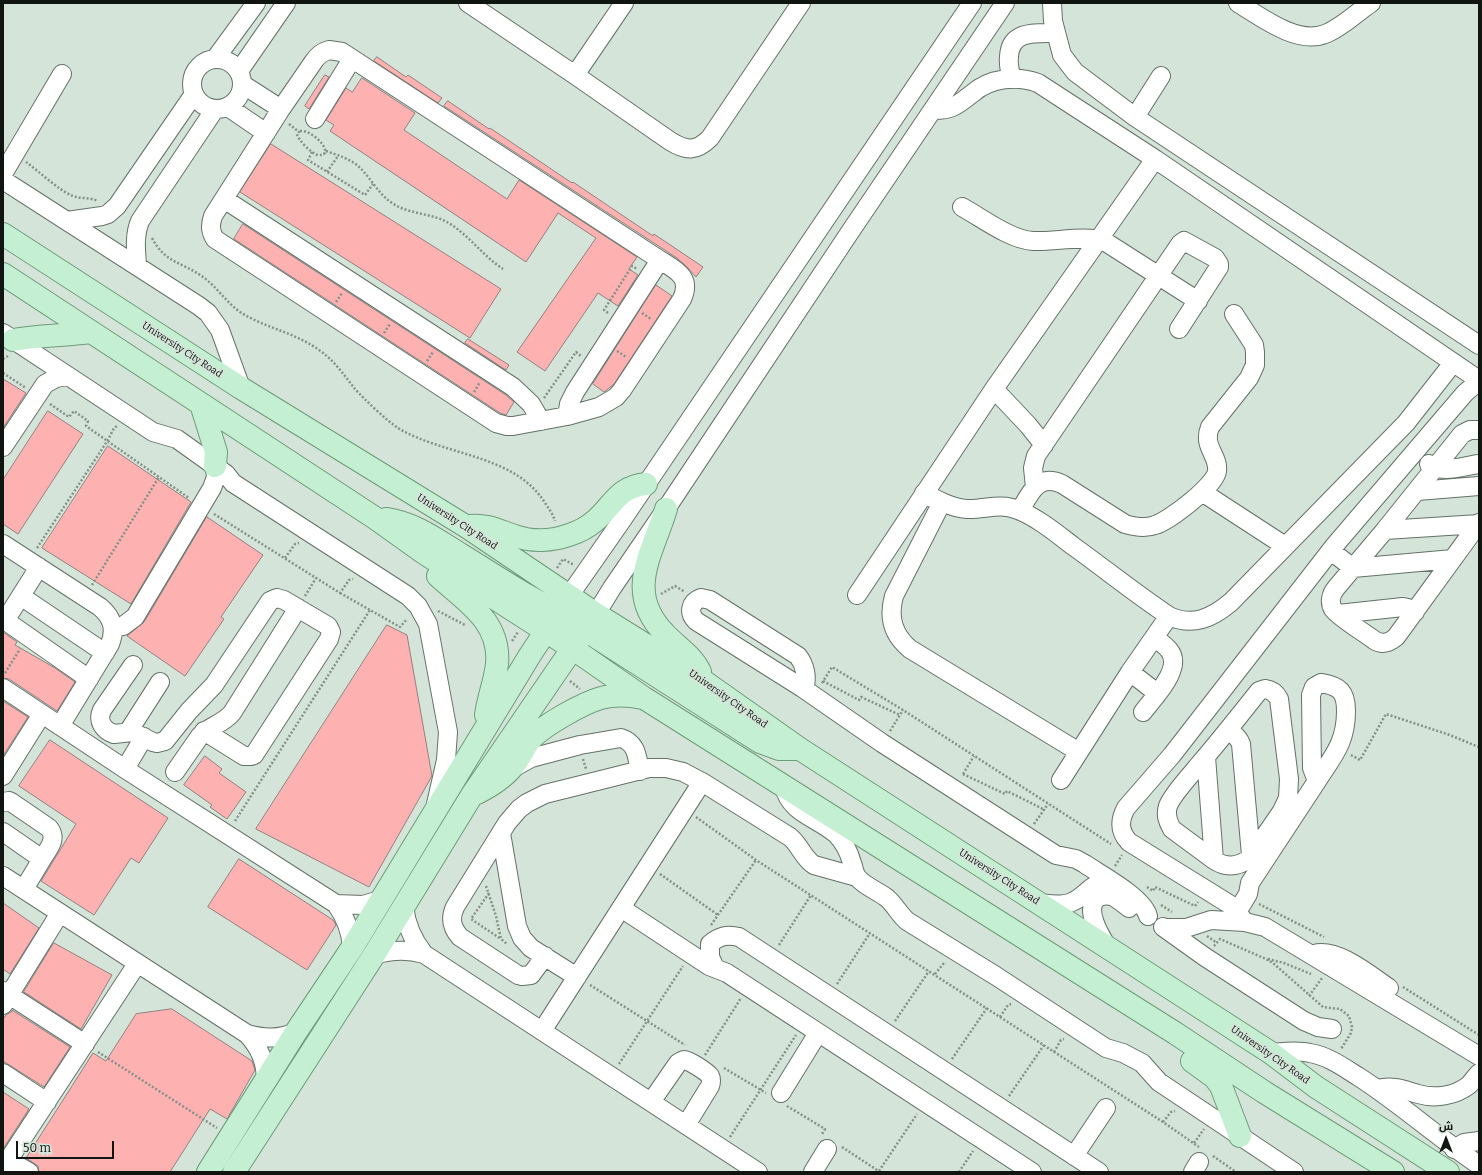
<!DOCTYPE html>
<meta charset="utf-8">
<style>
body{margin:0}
#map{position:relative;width:1482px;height:1175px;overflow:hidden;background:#d4e4d8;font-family:Bitter,Cairo,serif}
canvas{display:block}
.frame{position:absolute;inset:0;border:4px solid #101511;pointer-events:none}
.north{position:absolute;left:1426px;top:1119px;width:40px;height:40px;-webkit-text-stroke:3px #d4e4d8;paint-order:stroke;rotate:0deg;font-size:11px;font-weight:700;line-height:16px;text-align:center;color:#101511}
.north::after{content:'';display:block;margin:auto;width:14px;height:18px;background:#101511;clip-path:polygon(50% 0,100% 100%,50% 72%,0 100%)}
.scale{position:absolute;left:16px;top:1141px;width:98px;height:18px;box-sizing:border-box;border:2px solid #101511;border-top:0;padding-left:5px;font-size:12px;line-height:14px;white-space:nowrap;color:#101511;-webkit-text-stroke:3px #d4e4d8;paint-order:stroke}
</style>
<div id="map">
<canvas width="1482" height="1175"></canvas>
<div class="frame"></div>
<div class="north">ش</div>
<div class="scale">50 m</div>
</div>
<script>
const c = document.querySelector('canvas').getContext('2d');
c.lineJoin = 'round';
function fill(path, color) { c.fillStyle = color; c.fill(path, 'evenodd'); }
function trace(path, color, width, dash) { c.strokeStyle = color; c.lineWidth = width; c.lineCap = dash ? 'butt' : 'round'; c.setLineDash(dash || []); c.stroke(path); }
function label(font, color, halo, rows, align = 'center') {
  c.font = font + ' Bitter,serif'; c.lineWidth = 4; c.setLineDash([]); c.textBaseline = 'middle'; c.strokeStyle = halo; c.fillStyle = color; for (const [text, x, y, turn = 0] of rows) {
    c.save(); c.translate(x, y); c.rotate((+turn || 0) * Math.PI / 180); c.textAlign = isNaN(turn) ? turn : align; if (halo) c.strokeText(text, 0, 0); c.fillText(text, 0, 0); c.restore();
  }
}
const building = new Path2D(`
 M 377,57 L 406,77 L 408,75 L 442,98 L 438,103 L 374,61 Z
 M 325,75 L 329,77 L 309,109 L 305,106 Z
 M 362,78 L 415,113 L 404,130 L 507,199 L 519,180 L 637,257 L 629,269 L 638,275 L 618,306 L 598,293 L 545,371 L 517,352 L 596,238 L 558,213 L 526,262 L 330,131 L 334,125 L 326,120 L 346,88 L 352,92 Z
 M 448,101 L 489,129 L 490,128 L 572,183 L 573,182 L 653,236 L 654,234 L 703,267 L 696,277 L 688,268 L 677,258 L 444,106 Z
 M 271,144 L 501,289 L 470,338 L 240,192 Z
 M 243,224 L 506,395 L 514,402 L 506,415 L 500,413 L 234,239 Z
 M 656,285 L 672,296 L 614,384 L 604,392 L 593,384 Z
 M 468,339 L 509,365 L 506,370 L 465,343 Z
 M 3,379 L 26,393 L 3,428 Z
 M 48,411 L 83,434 L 18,534 L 3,524 L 3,480 Z
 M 108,446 L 191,502 L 131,604 L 42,548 Z
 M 207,517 L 263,555 L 221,617 L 224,619 L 185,676 L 127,636 L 144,622 Z
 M 387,625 L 407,635 L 432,776 L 369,887 L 256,829 Z
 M 3,632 L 17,642 L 15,645 L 55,668 L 75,682 L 57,711 L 9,679 L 3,678 Z
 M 3,701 L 28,717 L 3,756 Z
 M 50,740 L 168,818 L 139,863 L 131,858 L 94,915 L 41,881 L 76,824 L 19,786 Z
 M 205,756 L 222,769 L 219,773 L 246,792 L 227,819 L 210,807 L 212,805 L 184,785 Z
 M 239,859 L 333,920 L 336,925 L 307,970 L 208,907 Z
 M 3,903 L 39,928 L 10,974 L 3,969 Z
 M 54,943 L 112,975 L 81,1029 L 24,992 Z
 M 172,1009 L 252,1061 L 255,1070 L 227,1119 L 210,1109 L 170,1172 L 39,1172 L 38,1166 L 26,1158 L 93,1053 L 106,1061 L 136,1014 Z
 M 12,1011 L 12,1010 L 70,1047 L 44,1087 L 3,1061 L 3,1019 L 6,1015 Z
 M 3,1092 L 29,1109 L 3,1149 Z`);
const path = new Path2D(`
 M 289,124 L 299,132
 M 300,131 C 309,130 322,141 325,149 L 325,153 C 322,155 321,155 318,155 C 312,154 298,140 297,134 Z
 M 326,151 C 337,155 348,158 357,165 C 370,176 377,193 392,203 C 408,214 430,213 447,222 C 468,234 483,256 503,269
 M 312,152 L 308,160 L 365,195 L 373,184
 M 26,162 C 40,172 58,190 73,196 C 81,199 89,197 98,201
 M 327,172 L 338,156
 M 152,238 C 165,263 182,262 203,277 C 217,287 226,302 240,312 C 265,328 294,332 319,350 C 334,360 344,375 355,389 C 364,399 387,421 398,428 C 444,456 515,454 545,503 C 549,509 553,514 555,521
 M 336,302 L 342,293
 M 608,313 L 604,310 L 632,266 L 637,269
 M 642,313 L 651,319
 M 384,333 L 390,324
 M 617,351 L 626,357
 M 3,359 L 8,356
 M 427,361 L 433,352
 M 3,373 L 26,388
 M 474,392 L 480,382
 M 544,398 L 576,352 L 582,357
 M 50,404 L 69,417 L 74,411 L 88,421 L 86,426 L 189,498
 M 214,514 L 340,593 L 349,580 L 353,579
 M 37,548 L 108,440 L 114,428 L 117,426
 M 285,558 L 295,544 L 299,543
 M 557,568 L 563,559 L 574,565
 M 92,585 L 159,477
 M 340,593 L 370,610
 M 661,594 L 675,586 L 685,592
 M 305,596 L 316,578
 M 438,611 L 465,625
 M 512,641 L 518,632
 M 5,673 L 20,649
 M 570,681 L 580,689
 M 823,681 L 859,700 L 861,697 L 900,715
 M 822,683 L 832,667 L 903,710 L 1111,844
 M 890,731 L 903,710
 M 1351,755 L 1360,760 L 1386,714 L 1447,734 L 1479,747
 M 583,759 L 586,769
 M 963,774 L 1005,794 L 1007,791 L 1045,810
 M 963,774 L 974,756
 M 696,817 L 756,860 L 1163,1122 L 1199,1147
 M 235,821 L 370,610 L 400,627 L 407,619
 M 1034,824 L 1048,804
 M 1115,866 L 1122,855
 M 660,874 L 718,915
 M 486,886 L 496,916 L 501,939 L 507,944
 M 1147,887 L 1153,891 L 1155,887 L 1195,906 L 1198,902
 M 489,893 L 471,919 L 501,939
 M 1259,904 L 1324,937
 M 1161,905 L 1172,912
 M 711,925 L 756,860
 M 1207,936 L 1217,943
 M 779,945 L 811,895
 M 1214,946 L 1220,939 L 1266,959 L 1273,963 L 1323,1007 L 1340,1009 L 1349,1016 L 1352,1027 L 1351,1033 L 1341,1049
 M 1268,959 L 1284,963 L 1311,974
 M 935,974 L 944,963 L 946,963
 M 837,984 L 870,933
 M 590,985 L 685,1045
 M 1403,987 L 1479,1035
 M 1309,996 L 1322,978
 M 1000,1017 L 1008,1005 L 1011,1004
 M 895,1021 L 929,971
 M 98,1052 L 217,1128
 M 1054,1052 L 1061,1040 L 1064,1039
 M 705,1055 L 741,998
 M 952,1059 L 987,1008
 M 619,1064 L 683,966
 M 724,1068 L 766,1093
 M 1009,1096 L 1044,1045
 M 787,1106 L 825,1129 L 822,1134 L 823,1135
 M 1163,1122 L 1171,1112 L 1175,1111
 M 730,1137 L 796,1035
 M 1194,1143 L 1204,1129
 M 842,1147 L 880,1172
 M 1213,1156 L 1236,1172
 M 879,1171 L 917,1114
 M 959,1172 L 973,1151`);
const minor = new Path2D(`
 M 468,3 L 575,75 L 670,141 C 686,151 696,152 710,138 L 801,3
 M 1052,3 L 1053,21 L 1062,55 L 1075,72 L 1135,117 L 1479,345
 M 1238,3 C 1261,17 1297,45 1325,34 C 1341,28 1356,13 1371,3
 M 329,50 L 342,52 L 660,260 C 676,270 692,277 682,299 L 622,390 L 616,397 L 599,407 L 567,416 L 513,426 L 507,426 L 496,423 L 215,239 C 210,231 210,225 213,216 L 281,109 L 314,61 C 318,55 322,52 329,50 Z
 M192 84a25 25 0 1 1 50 0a25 25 0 1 1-50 0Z
 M 215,59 L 256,3
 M 239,71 L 286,3
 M 575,75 L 624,3
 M 1012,79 C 1010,72 1008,64 1009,57 C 1010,30 1036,33 1055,33
 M 242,84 L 281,109
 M 228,107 L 266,133
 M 934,110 C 954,110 958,104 973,93 C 990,78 1017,75 1038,83 L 1155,159 L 1479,380
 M 1135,117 L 1161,76
 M 315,119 L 352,59
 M 3,174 L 62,74
 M 3,180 L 199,306 L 208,313 L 220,330 L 241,388
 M 224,199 L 513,387 L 531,404 L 541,421
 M 962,207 C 982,218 1011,240 1033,241 C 1054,242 1085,235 1104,241 L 1198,301
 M 67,221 L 102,216 L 108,214 L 117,206 L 194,94
 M 137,265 C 136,250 134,235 140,221 L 215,109
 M 3,333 L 153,432 L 177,439 L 226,474 L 233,483 L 408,596 L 418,606 L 428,624 L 448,732 L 446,760 L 436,804
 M 994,389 L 1028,425 L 1044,445
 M 567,416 L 569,404 L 575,392 L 660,260
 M 1479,430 L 1470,430 L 1462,434 L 1385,530 L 1336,588 C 1331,594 1329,602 1333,609 C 1338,617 1365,633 1374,640 C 1382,645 1389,643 1396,637 L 1479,523
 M 3,447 L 45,384 L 56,378 L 68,376
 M 1429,464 C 1442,474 1463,466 1479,464
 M 1035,487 L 1033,468 L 1036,456 L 1180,244 L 1184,241 L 1215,258 L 1219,264 L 1219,267 L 1179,329
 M 1417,491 L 1479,486
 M 1202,492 L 1285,546
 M 924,493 C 937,500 952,508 967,509 C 984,510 1000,502 1018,510 C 1038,518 1056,533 1073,546 C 1105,569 1136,594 1169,616 C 1193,627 1212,618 1231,602 L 1406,423 L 1453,363
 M 942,502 L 894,596 C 888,617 893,635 910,649 L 1079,752
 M 1020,511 C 1030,493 1038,473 1062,484 L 1125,524 C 1135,527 1145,529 1155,525 C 1169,521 1216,485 1217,471 C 1219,455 1202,447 1210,427 L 1249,378 L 1255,365 L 1255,352 L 1254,345 L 1234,314
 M 1385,530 L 1479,524
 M 3,544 L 100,607 C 112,617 116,629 110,644 L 60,726
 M 1331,551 L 1353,568 L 1453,559
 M 857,595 L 994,389 L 1155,159
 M 569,596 L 620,523 L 972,3
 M 701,598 L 710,600 L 798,656 C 805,665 808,678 804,689 L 696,621 C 688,613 690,602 701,598 Z
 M 28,601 L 105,653
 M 10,613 L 39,567
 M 596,614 L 612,588 L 666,509 L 850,232 L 1005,3
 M 1338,614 L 1403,607 L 1408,608 L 1415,612
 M 3,619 L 89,679
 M 113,628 L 123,626 L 135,617 L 212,488 L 216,477 L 215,466
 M 133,665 L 102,710 C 97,721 103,730 114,734 L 132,732 L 153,742 L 157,743 L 165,741 L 189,711 L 214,685 L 270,601 L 277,598 L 284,600 L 328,626 L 331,632 L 329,639 L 254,755 L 251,756 L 244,756 L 204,731
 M 1130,672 L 1157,693
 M 1321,683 C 1340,686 1346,692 1346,711 C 1346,743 1333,756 1317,781 L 1312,768 L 1311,695 L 1314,687 Z
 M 3,688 L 125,769 L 336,904 C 346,918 351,931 352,948
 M 804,689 L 882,743 L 1045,848 L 1056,855 L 1076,859 L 1085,864 C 1101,875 1143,897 1148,916
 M 1265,689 C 1272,690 1276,693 1279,699 L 1289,779 L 1288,798 L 1282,811 L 1249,859 C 1237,867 1226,868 1214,860 L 1172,829 C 1168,822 1165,815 1168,806 C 1172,795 1189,777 1197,767 C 1217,744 1236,720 1255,696 L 1259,691 Z
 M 1143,712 C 1154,697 1184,668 1169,650 C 1165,645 1159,641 1155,638
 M 128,732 L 160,682
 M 1227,733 C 1234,733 1238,737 1241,744 L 1251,855
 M 1206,757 L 1214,860
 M 125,769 L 144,737
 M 511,769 L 531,758 L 580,745 L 621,738 C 637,743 637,757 640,771
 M 175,772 L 200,736 C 209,726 223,724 232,713 L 298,608
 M 3,776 L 42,714
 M 1061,780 L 1130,672 L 1169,616
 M 784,786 C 789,813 818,818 836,834 C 844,842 849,852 852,863 C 854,868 854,873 857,877 C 864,886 878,891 887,898 C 895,905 899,914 907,921 L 996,976 L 1106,1048 L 1123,1053 L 1142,1063 L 1159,1082 L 1294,1172
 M 3,802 L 9,801 L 11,802 L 49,828 C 58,839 48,849 42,859 L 3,832
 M 501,833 L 517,926 L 522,938 L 531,948 L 577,977
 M 3,876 L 247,1034 C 260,1048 266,1062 266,1081
 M 24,889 L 42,859
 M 1038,903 C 1049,904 1061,907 1072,902 C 1088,895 1089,883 1110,881
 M 336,904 L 363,905 L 380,900
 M 404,906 C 406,925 412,939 424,954 L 758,1172
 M 621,908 L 709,966 L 727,973 L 1032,1172
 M 1237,912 L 1248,894 L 1250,883 L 1317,781
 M 1245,922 L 1237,912 L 1229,904 L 1129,842 C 1119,831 1119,821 1126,808 L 1172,755 L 1335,545 L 1465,393 L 1479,381
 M 1163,927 L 1205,957 L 1304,1021 L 1318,1027 L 1332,1029
 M 1165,928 L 1186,928 L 1211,920 L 1245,922 L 1265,927 L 1479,1056
 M 1108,948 C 1101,937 1082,907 1099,897 C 1104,895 1109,895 1114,897 C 1119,900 1124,904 1129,908
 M 1314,954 C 1337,947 1371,976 1389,988
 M 374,955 C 391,950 407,949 424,954
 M 545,956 L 531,975 L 522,976 L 518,975 L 460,937 C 451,927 450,918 455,907 L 507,823 L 519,809 L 527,803 L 545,794 L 649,768 L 666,768 L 683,772 L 702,782 L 790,837 C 800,845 803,858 814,865 L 857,877
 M 715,968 L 710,957 L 710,944 C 719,936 727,934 739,937 L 1099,1172
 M 3,991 L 85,1044
 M 3,1005 L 60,913
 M 542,1031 L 702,782
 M 247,1034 C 265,1039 279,1039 296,1032
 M 1271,1053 C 1284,1052 1297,1050 1310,1053 C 1328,1056 1343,1067 1359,1077 C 1401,1104 1437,1137 1479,1165
 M 3,1073 L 47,1102
 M 1378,1089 C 1393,1085 1404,1090 1418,1094 C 1435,1099 1455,1096 1469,1085 C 1473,1081 1476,1076 1479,1073
 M 781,1093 L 818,1033
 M 651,1102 L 678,1063 C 680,1062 681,1061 684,1060 C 689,1060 707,1072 710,1076 C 712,1080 711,1083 710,1086 L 686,1125
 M 1454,1149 L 1464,1143 L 1479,1141
 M 1074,1156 L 1106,1108
 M 8,1160 L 29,1172
 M 3,1168 L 137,964
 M 813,1172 L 827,1149
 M 1193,1172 L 1199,1162`);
const major = new Path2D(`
 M 3,234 L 241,388 L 467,527 L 596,614 L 702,680 L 800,749 L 1271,1053 L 1316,1087 L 1448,1172
 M 3,274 L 375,518 L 424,553 L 572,648 L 644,698 L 1175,1033 L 1264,1092 L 1393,1172
 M 13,340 C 39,335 65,336 91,332
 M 201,404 L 216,452 L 215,466
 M 666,509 C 652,555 624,592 665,634 C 676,646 693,656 700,672
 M 386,519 C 414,523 436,539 460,554 C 496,576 532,601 571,618
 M 470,526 C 487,524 499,531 515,536 C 532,542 552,541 569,535 C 579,532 588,527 596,520 C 614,504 618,487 646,484
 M 438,576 C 465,601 501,621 497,664 C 495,682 488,698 486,715
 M 572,627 L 585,630 L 760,742 L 779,749 L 797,749
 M 477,793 C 493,785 507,776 517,761 C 522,754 525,746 530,740 C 542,726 583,703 601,698 C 615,694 629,695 643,698
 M 1192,1061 L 1214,1077 L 1221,1086 L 1240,1136
 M 208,1172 L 296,1032 L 352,948 L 530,655 L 569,596
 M 234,1172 L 374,955 L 472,795 L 596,614`);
const streetNames = [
 ["University City Road",182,350,33],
 ["University City Road",457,522,33],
 ["University City Road",728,699,35],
 ["University City Road",999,877,33],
 ["University City Road",1270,1055,35]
];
fill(building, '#fdb2b1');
trace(building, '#92807f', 1);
trace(minor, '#647268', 20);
trace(major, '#6d9c7b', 24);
trace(path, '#859088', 2.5, [2, 2]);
trace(minor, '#fff', 18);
trace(major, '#c5efd2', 22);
label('10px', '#101511', '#d4e4d8', streetNames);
</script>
